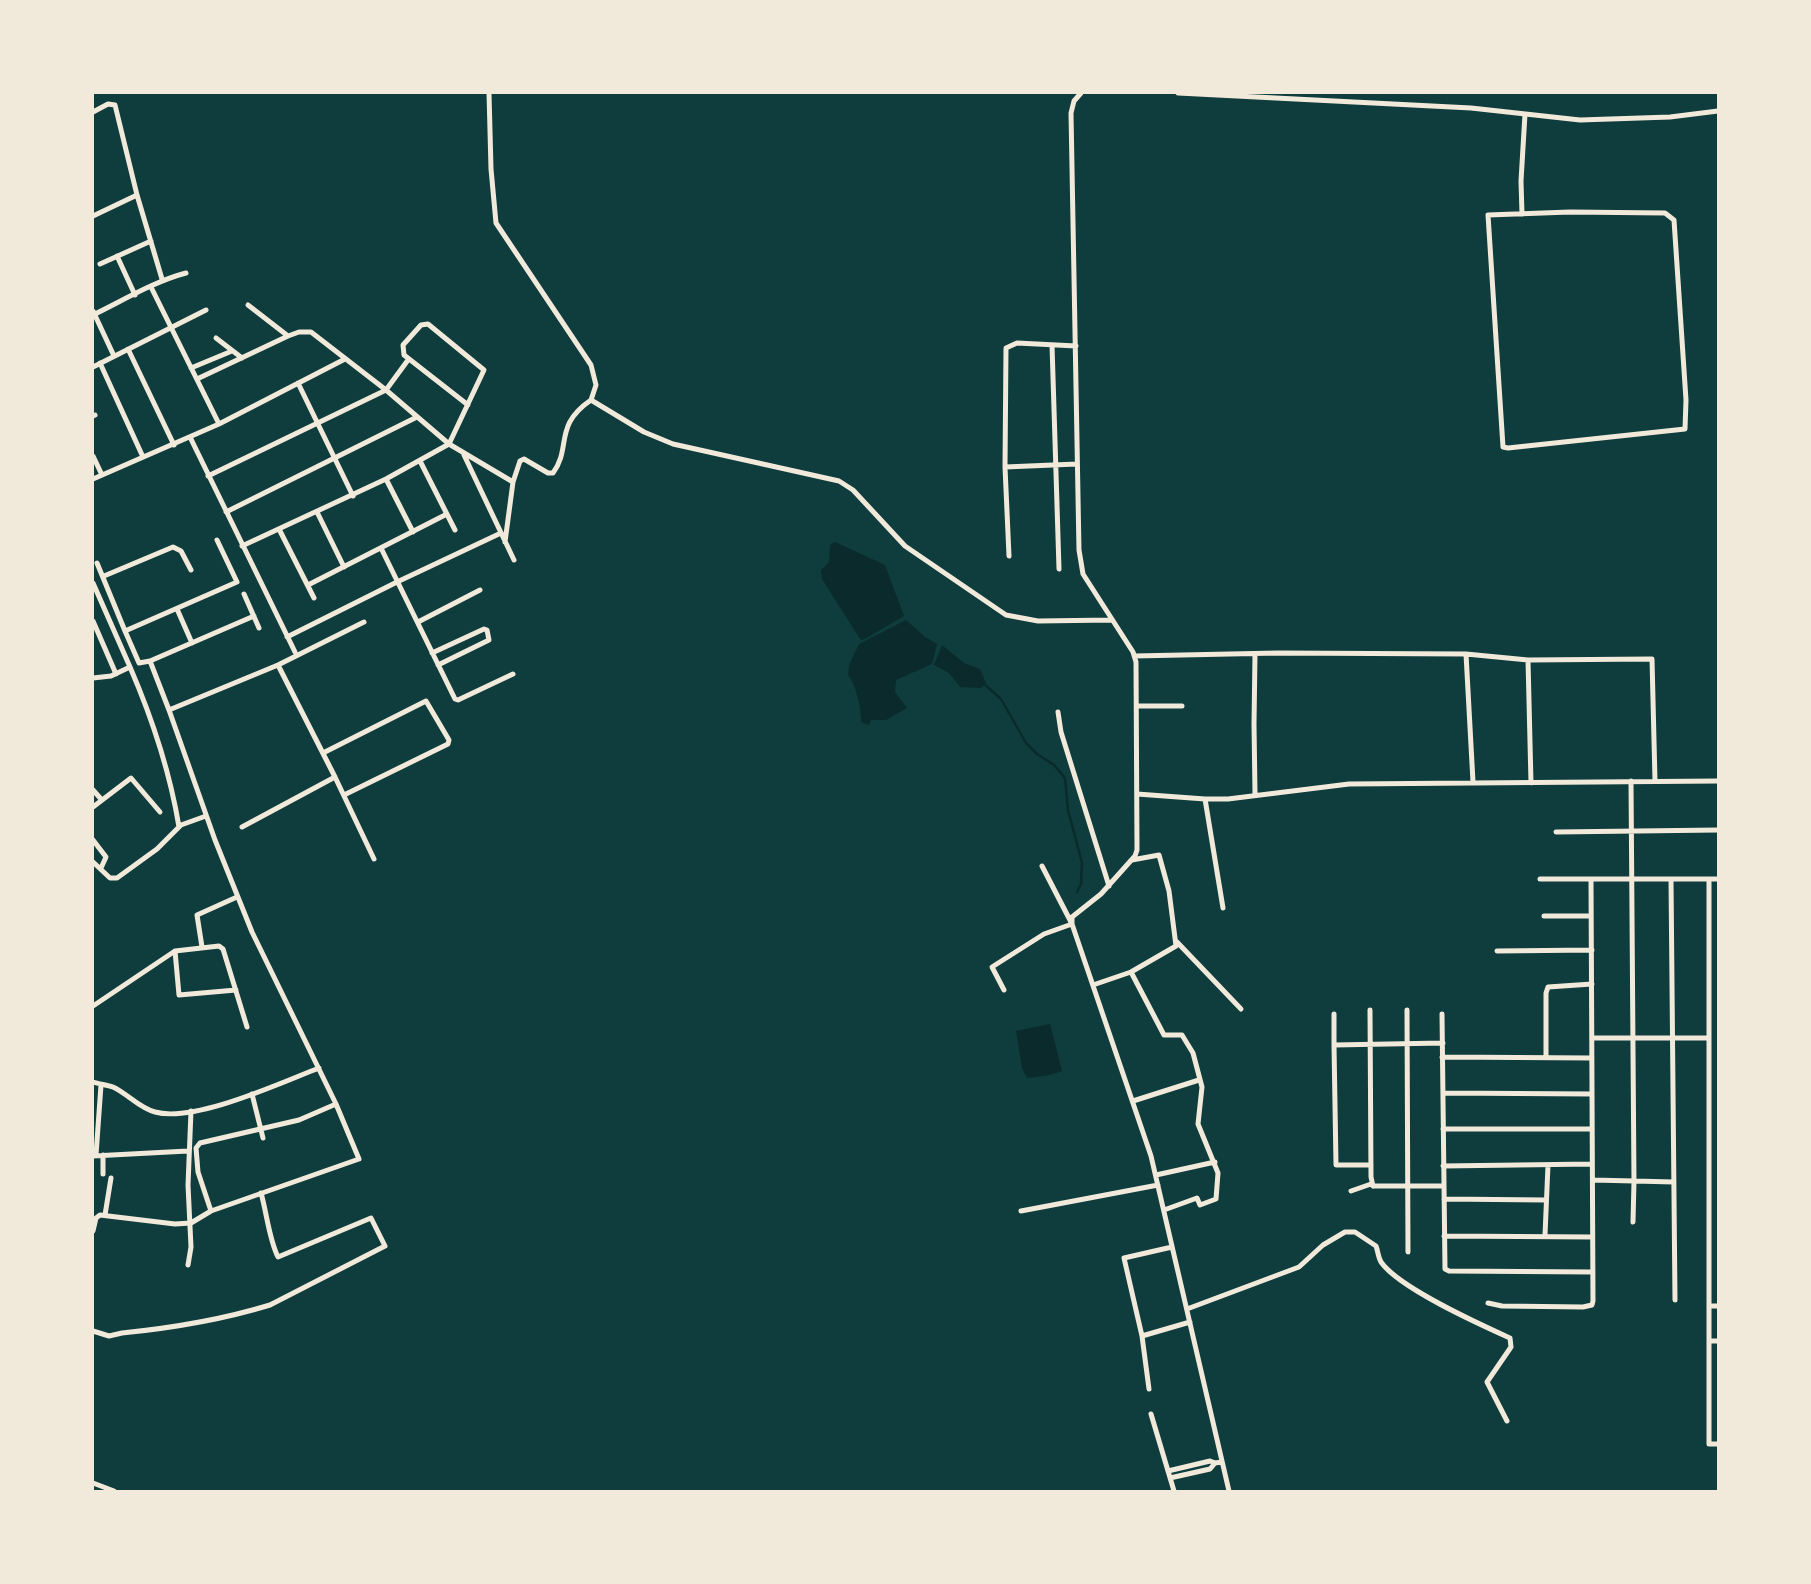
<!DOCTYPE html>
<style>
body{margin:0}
#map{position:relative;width:1811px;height:1584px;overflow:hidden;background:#0f3d3e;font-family:"Nunito Sans",sans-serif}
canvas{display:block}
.frame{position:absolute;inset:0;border:94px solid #f1e9da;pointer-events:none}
</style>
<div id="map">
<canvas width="1811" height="1584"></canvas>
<div class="frame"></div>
</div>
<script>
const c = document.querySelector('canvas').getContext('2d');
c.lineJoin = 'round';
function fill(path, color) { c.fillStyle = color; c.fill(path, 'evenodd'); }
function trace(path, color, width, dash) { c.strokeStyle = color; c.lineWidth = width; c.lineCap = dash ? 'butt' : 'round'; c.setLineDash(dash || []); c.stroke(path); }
const water = new Path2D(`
 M 835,542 L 885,565 L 904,616 L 863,640 L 860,639 L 822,579 L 821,570 L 829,562 L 830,545 Z
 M 906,620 L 925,637 L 937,644 L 932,664 L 896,680 L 895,692 L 907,708 L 886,720 L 871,720 L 869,725 L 861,722 C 862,711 855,682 848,675 L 849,665 L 859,644 Z
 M 942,645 L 964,663 L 980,669 L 986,683 L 981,688 L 960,687 L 949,673 L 934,665 Z
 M 1050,1024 L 1062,1071 L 1050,1075 L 1027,1078 L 1022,1068 L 1016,1031 Z`);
const stream = new Path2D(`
 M 984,684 L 1001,699 L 1026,743 L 1037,754 L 1054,765 L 1065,778 L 1068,810 L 1082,863 L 1081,884 L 1077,892`);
const minor = new Path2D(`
 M 489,93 L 491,169 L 496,223 L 591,365 L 596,385 L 591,400 L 644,432 L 673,444 L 839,481 L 853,490 L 905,546 L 1006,615 L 1038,621 L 1112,620
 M 1081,93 L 1074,101 L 1071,113 L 1079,550 L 1083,574 L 1133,652 L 1136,662 L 1137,850 L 1135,856 L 1101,894 L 1072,917 L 1072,924 L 1151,1156 L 1229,1491
 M 1178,93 L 1471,108 L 1580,120 L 1670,117 L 1718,111
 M 93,112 L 108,104 L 115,105 L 137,195 L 162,279
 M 1570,212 L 1665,213 L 1674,220 L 1686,400 L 1685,429 L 1508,448 L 1503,447 L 1488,215 Z
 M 1522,214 L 1521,181 L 1525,114
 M 93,216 L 137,195
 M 117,256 L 135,295
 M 100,264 L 151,241
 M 151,287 L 219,424
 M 248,305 L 288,336
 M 93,311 L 114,356
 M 93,315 C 122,301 155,281 186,273
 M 216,338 L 242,358
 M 1052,345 L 1059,569
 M 128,349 L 174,445
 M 100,363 L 143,457
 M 93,367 L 206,310
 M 191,368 L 232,351
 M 197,379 L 288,336 L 299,332 L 311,332 L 386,390 L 449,444 L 513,482
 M 298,383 L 353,496
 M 93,416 L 95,415
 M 190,437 L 295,652
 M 464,455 L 514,560
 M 93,456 L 102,475
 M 420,461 L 455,530
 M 1005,467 L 1077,464
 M 208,476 L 386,390 L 408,360
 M 93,479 L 219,424 L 345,359
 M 386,479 L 413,532
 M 226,512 L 417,417
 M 317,512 L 344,567
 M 279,529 L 314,598
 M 505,542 L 513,482 L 520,461 L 524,459 L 548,473 L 553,473 C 572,447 553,426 591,400
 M 242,546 L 386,479 L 449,444 L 484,370 L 428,324 L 421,325 L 403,345 L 404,355 L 468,405
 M 381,548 L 455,699 L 458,700 L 513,674
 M 1009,556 L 1005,467 L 1006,348 L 1017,343 L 1076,346
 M 97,563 L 125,631
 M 104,576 L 173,547 L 181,551 L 191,570
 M 93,583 L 130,667 L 111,676 L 93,678
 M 308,585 L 447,514
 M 244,594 L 259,628
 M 177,609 L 192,643
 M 93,621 L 116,674
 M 418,622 L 480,590
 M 287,637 L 397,582 L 501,533
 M 432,653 L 484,629 L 487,630 L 489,640 L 438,665
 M 1466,654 L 1473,782
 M 1134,656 L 1278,653 L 1466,654 L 1528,660 L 1652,659 L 1655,781
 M 1528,660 L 1531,783
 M 150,661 L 139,663 L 125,631 L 237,582 L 217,540
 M 278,665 L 364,622
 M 130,667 C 152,718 170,772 179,827
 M 1137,706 L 1182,706
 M 169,710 L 150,661 L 254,616
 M 1058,712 L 1061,732 L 1109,886
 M 323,753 L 426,701 L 449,740 L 448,744 L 344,795
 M 335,777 L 374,859
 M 93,790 L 101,799
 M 1137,794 L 1205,799 L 1228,799 L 1349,784 L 1718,781
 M 1255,794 L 1254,724 L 1255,654
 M 1205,799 L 1223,908
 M 93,807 L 131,778 L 160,812
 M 1556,832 L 1718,830
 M 93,840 L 106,857 L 101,868
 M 93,862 L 110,878 L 117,878 L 157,849 L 181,825 L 206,816
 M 1540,879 L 1718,879
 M 1671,879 L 1675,1300
 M 1709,879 L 1709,1306 L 1718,1306
 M 1544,916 L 1591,916
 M 1177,942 L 1241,1009
 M 202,947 L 197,915 L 237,897
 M 175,951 L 179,995 L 236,990
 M 1497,951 L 1592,950
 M 1131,972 L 1164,1035 L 1182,1035 L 1193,1053 L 1202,1087 L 1198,1124 L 1218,1173 L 1216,1199 L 1200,1205 L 1197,1198 L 1164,1210
 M 1093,985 L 1131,972 L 1176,946 L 1169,891 L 1159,855 L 1132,860
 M 1004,990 L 992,967 L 1044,934 L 1072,924 L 1042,866
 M 93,1006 L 175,951 L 219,946 L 223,949 L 247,1027
 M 1370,1010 L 1371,1177 L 1373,1186 L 1443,1186
 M 1407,1010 L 1408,1252
 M 1334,1014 L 1334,1045
 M 1442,1014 L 1445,1269 L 1449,1271 L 1593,1272
 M 1593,1038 L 1709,1038
 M 1442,1057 L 1592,1058
 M 1546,1057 L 1546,993 L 1548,987 L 1592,984
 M 93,1082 C 99,1084 107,1085 113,1087 C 128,1094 139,1108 155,1112 C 194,1123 280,1083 319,1068
 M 1443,1093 L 1592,1094
 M 252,1094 L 263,1138
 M 1133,1101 L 1199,1080
 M 1443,1129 L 1592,1129
 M 96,1155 L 101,1085
 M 93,1156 L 188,1151
 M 1371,1165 L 1336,1165 L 1334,1045 L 1443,1043
 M 1443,1166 L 1592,1164
 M 103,1174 L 103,1155
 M 1156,1175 L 1215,1162
 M 1593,1180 L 1634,1181 L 1631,781
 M 1351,1191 L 1371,1184 L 1373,1186
 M 1444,1199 L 1546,1200
 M 211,1211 L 198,1172 L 196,1148 L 200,1143 L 299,1120 L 336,1104
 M 1021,1211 L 1158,1185
 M 105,1215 L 111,1178
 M 1633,1222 L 1634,1181 L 1674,1182
 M 93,1231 L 96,1218 L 100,1215 L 175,1224 L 191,1223 L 211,1211 L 359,1159 L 336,1104 L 252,932 L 215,840 L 169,710 L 278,665 L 335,777 L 242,827
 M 1545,1235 L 1548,1165
 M 1444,1236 L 1592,1237
 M 188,1265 L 191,1247 L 188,1185 L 191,1111
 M 1488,1303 L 1502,1306 L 1583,1307 L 1592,1305 L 1593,1301 L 1591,879
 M 1709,1306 L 1709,1341 L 1718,1341
 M 1187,1309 L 1299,1267 L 1323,1245 L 1345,1232 L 1355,1232 L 1376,1246 C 1378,1251 1378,1257 1381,1262 C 1399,1288 1479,1324 1510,1338 L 1511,1347 L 1487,1382 L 1507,1421
 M 93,1331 L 109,1336 L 122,1333 C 172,1328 221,1320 270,1305 L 385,1246 L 371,1218 L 278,1257 C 269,1239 267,1214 261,1193
 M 1142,1336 L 1190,1322
 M 1709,1341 L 1709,1444 L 1718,1444
 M 1149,1389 L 1142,1336 L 1124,1258 L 1172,1247
 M 1151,1414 L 1174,1491
 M 1168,1471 L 1210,1461 L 1215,1463 L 1222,1462
 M 1170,1478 L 1210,1469 L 1215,1463
 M 93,1483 L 114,1491`);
fill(water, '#0a2a2b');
trace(stream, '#0a2a2b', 2.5);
trace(minor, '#f1e9da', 5);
</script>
